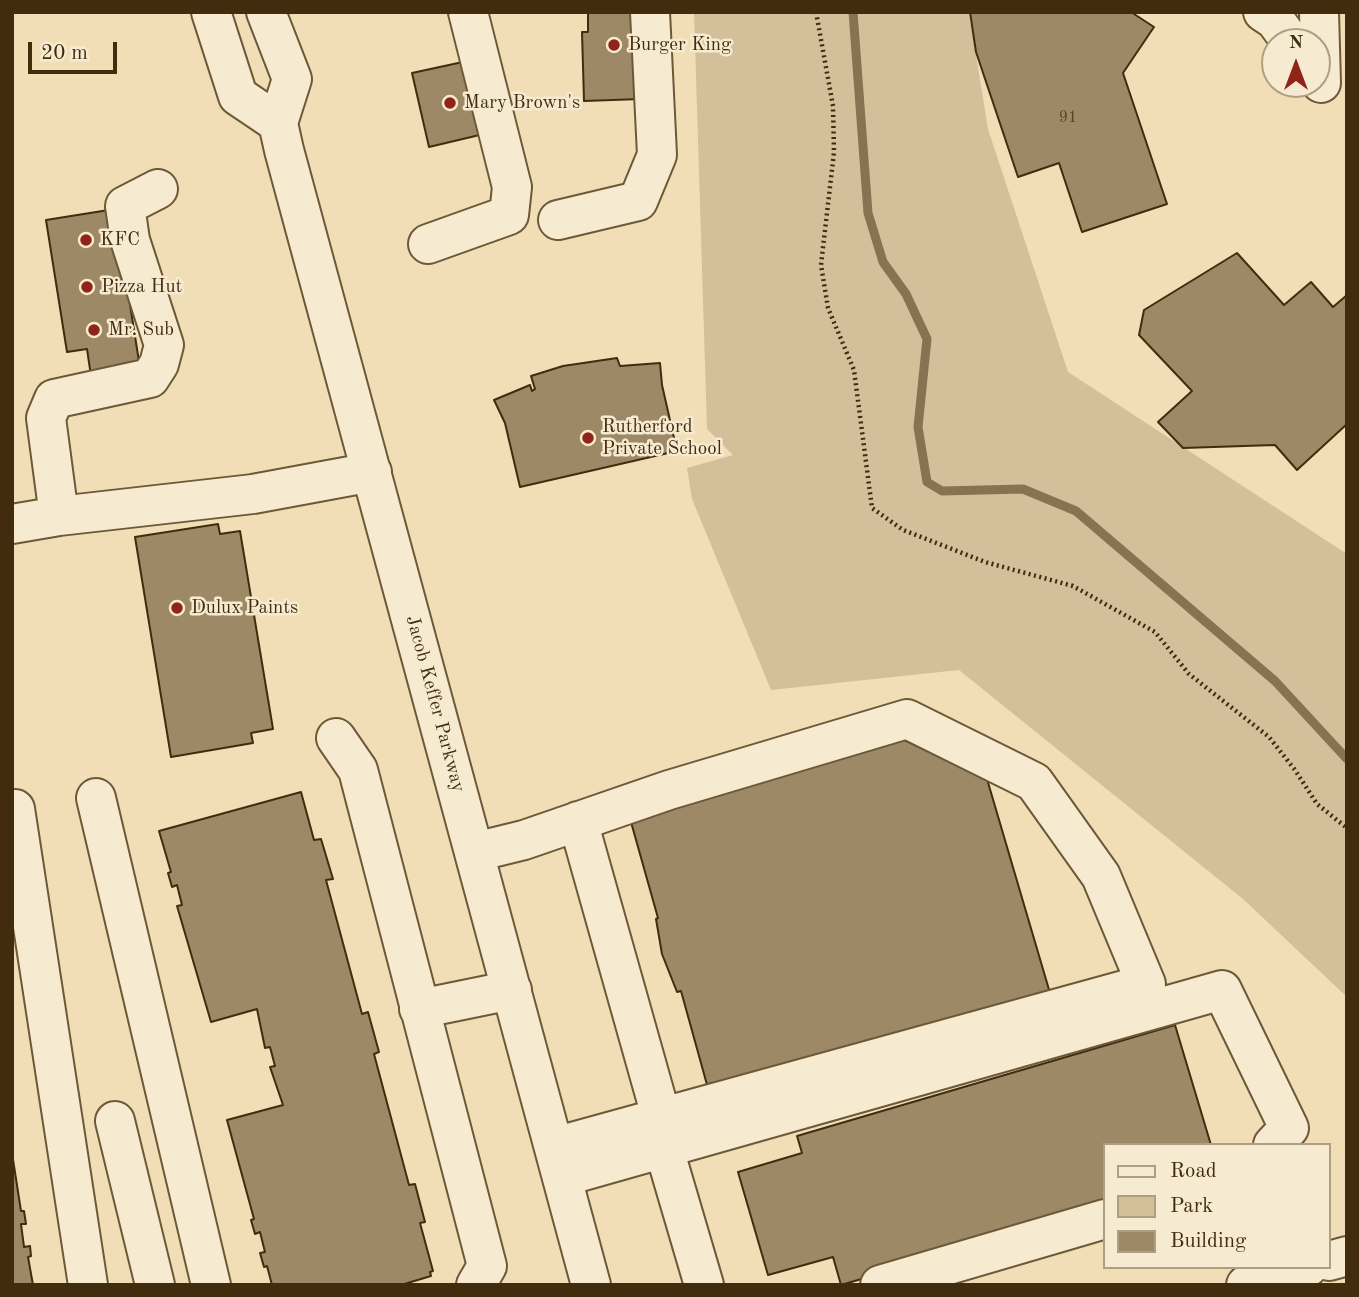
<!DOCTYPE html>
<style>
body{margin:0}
#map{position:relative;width:1359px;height:1297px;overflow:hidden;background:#f1deb7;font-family:"Old Standard TT",serif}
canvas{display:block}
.frame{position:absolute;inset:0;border:14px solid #412c0e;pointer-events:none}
.legend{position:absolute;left:1103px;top:1143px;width:228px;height:126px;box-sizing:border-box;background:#f6ead0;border:2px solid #ae9e82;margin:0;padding:9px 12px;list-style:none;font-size:21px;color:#412c0e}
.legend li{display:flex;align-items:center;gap:14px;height:35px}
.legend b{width:35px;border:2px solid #ae9e82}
.north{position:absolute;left:1261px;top:28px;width:70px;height:70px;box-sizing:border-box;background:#f6ead0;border:2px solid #ae9e82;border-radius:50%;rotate:0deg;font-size:19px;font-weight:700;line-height:28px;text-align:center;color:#412c0e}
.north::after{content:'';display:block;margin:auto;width:24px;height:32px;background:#8f2418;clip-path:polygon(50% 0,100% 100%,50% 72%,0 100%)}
.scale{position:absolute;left:28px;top:42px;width:89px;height:32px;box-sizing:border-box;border:4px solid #412c0e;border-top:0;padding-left:9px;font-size:21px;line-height:24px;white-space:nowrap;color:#412c0e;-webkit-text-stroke:5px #f6ead0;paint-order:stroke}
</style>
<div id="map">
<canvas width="1359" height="1297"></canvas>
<div class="frame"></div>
<ul class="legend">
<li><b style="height:9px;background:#f6ead0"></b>Road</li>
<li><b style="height:19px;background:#d3c09a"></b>Park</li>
<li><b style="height:19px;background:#9d8966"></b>Building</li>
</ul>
<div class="north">N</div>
<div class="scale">20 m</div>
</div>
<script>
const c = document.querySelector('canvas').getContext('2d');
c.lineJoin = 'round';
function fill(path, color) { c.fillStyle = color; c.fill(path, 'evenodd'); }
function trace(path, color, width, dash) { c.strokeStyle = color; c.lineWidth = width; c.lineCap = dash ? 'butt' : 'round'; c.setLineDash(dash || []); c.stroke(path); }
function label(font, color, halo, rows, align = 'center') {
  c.font = font + ' "Old Standard TT",serif'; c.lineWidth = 5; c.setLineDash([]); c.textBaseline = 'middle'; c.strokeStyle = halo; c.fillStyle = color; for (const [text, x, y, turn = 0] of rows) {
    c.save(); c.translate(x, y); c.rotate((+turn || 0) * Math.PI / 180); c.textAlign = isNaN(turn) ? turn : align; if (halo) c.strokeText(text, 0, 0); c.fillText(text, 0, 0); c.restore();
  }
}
const green = new Path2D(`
 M 694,12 L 969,12 L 988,129 L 1068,372 L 1347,554 L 1347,997 L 1243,899 L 959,670 L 771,690 L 692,499 L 687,468 L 733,455 L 707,429 Z`);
const stream = new Path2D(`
 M 853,12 L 868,213 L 883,262 L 906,294 L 927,339 L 918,427 L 927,482 L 942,491 L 1023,489 L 1076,511 L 1275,681 L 1347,759`);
const building = new Path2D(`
 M 588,12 L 644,12 L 641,99 L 584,101 L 582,32 L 588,32 Z
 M 970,12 L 1131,12 L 1154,27 L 1123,73 L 1167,204 L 1082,232 L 1059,163 L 1018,177 L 976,52 Z
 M 472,60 L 488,133 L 429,147 L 412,73 Z
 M 115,209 L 140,368 L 91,376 L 87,349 L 67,352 L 46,220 Z
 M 1237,253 L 1284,305 L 1311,282 L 1333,307 L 1347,295 L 1347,424 L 1297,470 L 1275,445 L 1183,448 L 1158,422 L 1192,391 L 1139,335 L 1144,310 Z
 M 617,358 L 620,366 L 660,363 L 662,385 L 677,451 L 520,487 L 505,423 L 494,400 L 530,385 L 532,391 L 535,389 L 531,376 L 563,366 Z
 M 218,524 L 220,534 L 240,531 L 273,729 L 251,733 L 253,743 L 171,757 L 135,537 Z
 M 898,737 L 987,779 L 1050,993 L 709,1092 L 681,991 L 677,992 L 662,954 L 656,919 L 658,918 L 629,815 Z
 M 301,792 L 314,840 L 321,839 L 333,879 L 326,880 L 362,1014 L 368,1012 L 379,1052 L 374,1054 L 409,1185 L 415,1184 L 425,1222 L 420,1223 L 433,1271 L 430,1272 L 431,1276 L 401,1285 L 272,1285 L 267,1266 L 264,1267 L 260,1253 L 265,1252 L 260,1232 L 255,1234 L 251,1220 L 254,1219 L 227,1120 L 283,1105 L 270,1067 L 275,1066 L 270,1047 L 265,1048 L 257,1009 L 211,1022 L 177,906 L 182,905 L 177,885 L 172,887 L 168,873 L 171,872 L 159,831 Z
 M 1175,1025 L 1211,1145 L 1105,1145 L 1105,1207 L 841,1285 L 833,1257 L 768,1275 L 738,1172 L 802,1153 L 797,1136 Z
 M 12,1153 L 21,1211 L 24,1211 L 26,1224 L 21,1224 L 24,1247 L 30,1246 L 31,1256 L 28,1257 L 33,1285 L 12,1285 Z`);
const path = new Path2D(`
 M 816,12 L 833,106 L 834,152 L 821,265 L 828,308 L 854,370 L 872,508 L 903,530 L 985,562 L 1073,586 L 1155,632 L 1189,674 L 1269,737 L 1295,770 L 1317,804 L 1347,828`);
const minor = new Path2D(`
 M 211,12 L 238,96 L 278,123
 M 266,12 L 292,79 L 278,123 L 284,150 L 591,1285
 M 1263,12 L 1275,20 L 1291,42
 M 1319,12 L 1321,83
 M 558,220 L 638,201 L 657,155 L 650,12
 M 428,244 L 509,215 L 512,187 L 468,12
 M 59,516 L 46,418 L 54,399 L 150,378 L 159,364 L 164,345 L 130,240 L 125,206 L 158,189
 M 12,524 L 59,516 L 253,494 L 372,472
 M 336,738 L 358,770 L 487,1266 L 476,1285
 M 96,798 L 211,1285
 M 15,809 L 88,1285
 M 578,821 L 661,1116
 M 475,852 L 524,840 L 669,790 L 907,719 L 1034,782 L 1101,876 L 1146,984 L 554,1147
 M 419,1009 L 512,990
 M 115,1121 L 155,1285
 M 664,1149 L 704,1285
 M 562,1177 L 1222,990 L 1289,1128 L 1273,1145
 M 1329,1261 L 1347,1256
 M 880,1285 L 1105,1219
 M 1246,1285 L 1308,1267`);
const markers = [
 [614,45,7,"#8f2418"],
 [450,103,7,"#8f2418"],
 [86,240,7,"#8f2418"],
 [87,287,7,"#8f2418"],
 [94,330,7,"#8f2418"],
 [588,438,7,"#8f2418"],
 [177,608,7,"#8f2418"]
];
const numberNames = [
 ["91",1068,118]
];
const poiNames = [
 ["Burger King",628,45],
 ["Mary Brown's",464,103],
 ["KFC",100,240],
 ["Pizza Hut",101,287],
 ["Mr. Sub",108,330],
 ["Rutherford",602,427],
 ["Private School",602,449],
 ["Dulux Paints",191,608]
];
const streetNames = [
 ["Jacob Keffer Parkway",435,704,75]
];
fill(green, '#d3c09a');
trace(stream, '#877251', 9);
fill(building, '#9d8966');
trace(building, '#412c0e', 2);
trace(minor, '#6d5838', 42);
trace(path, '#412c0e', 4.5, [2, 3.5]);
trace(minor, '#f6ead0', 38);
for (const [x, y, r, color] of markers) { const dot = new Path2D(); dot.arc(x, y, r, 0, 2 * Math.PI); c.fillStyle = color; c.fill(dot); trace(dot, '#f6ead0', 2.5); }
label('16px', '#584324', null, numberNames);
label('19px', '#412c0e', '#f6ead0', poiNames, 'left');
label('19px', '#412c0e', '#f6ead0', streetNames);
</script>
